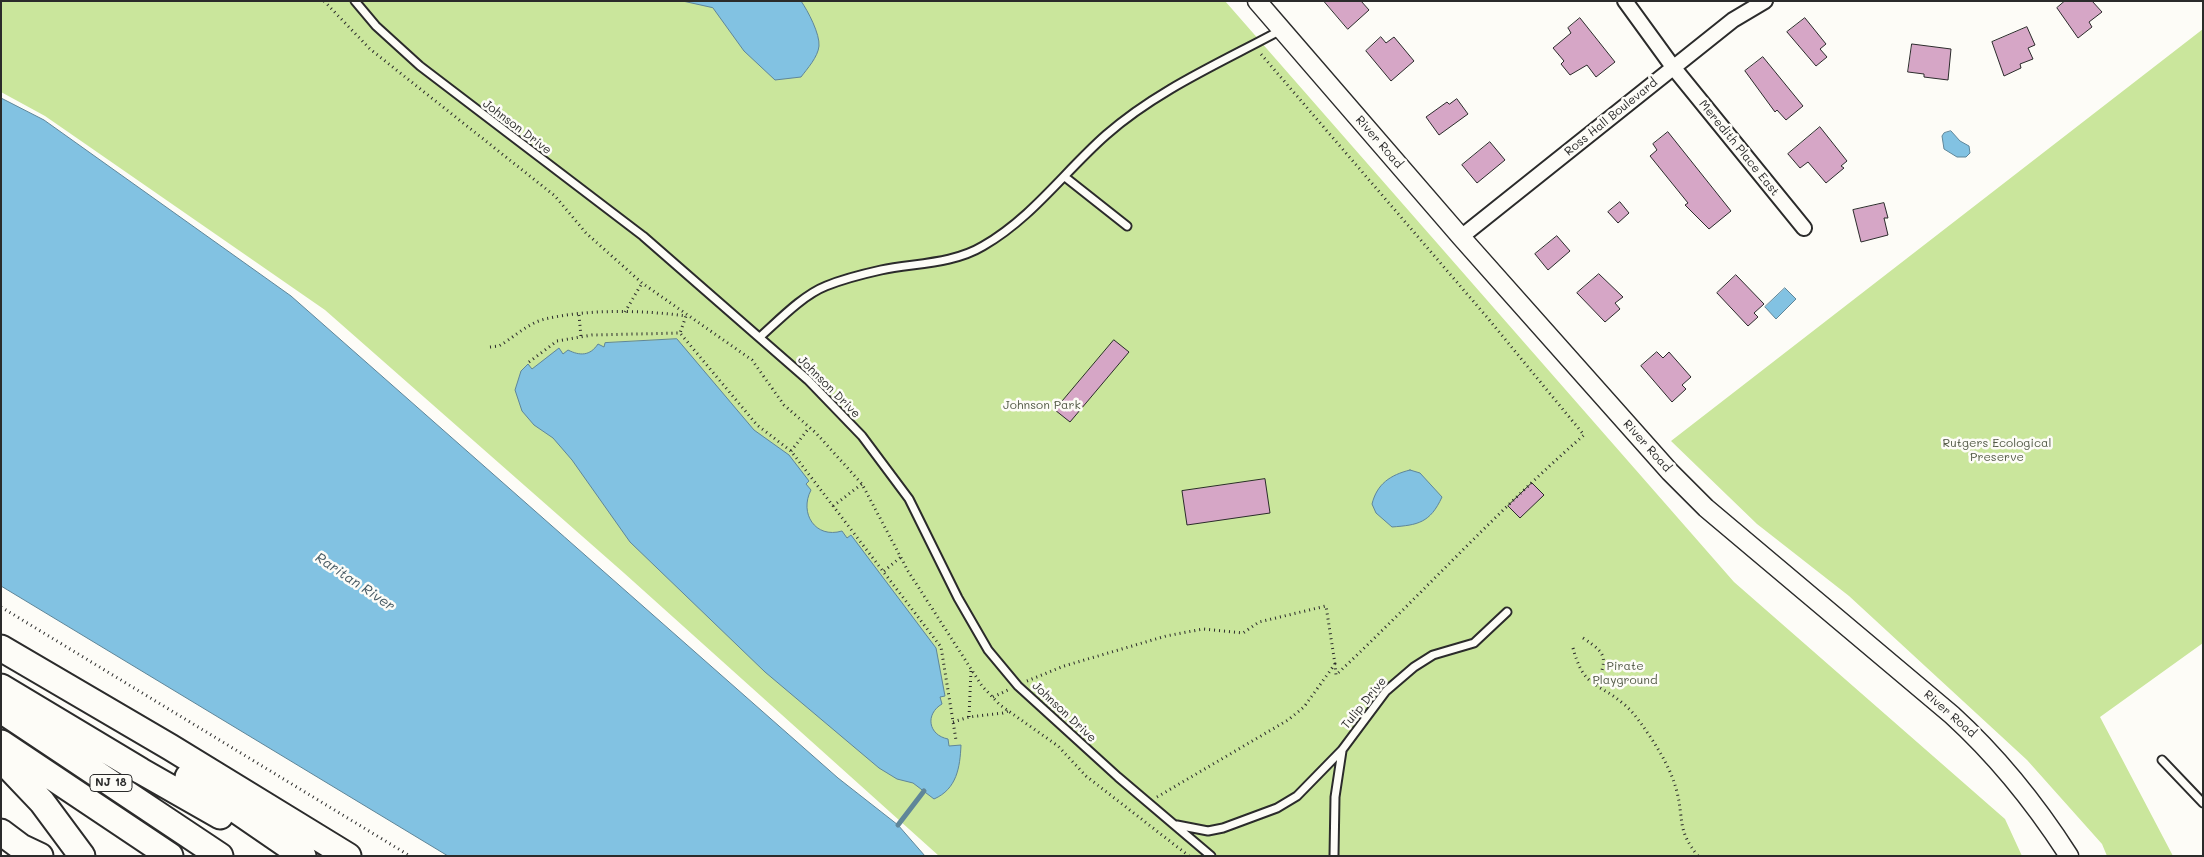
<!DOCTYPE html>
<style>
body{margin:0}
#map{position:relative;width:2204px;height:857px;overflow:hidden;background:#fdfcf7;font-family:Mali,sans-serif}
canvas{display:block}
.frame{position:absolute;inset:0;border:2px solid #2b2b2b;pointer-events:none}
</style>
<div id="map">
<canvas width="2204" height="857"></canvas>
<div class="frame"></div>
</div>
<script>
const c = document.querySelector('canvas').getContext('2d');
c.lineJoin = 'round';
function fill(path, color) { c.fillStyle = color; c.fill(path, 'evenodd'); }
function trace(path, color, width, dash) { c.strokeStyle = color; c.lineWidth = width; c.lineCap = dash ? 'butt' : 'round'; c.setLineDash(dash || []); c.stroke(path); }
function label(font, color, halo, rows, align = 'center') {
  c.font = font + ' Mali,sans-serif'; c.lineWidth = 5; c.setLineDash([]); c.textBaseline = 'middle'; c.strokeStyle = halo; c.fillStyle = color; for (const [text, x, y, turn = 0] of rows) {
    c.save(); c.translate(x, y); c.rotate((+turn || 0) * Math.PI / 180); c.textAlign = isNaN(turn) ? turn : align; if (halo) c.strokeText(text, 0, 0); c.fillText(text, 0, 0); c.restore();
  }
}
const green = new Path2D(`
 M 1,1 L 1225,1 L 1734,582 L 2005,819 L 2022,856 L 939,856 L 624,573 L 325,310 L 45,116 L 1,92 Z
 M 2203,29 L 2203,643 L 2100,717 L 2173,856 L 2107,856 L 2102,844 L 2027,760 L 1849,596 L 1757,524 L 1671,441 Z`);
const water = new Path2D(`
 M 683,1 L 801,1 C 808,11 820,34 819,46 C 818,57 807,69 801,77 L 775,80 L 744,51 L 713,8 Z
 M 1,98 L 44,120 L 291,296 L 838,778 L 898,825 L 925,856 L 448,856 L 1,586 Z
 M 1951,131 L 1960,141 L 1969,146 L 1970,153 L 1966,157 L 1957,157 L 1944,149 L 1942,136 L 1944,133 Z
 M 1785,288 L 1796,299 L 1776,319 L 1765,307 Z
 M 677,339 L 754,430 L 789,455 L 809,481 L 806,484 L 811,490 C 799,513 815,539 842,531 L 847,538 L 851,535 L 936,648 L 945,696 L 940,697 L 942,704 C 925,714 928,735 948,739 L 949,746 L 961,745 C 960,767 957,789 934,799 L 913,783 L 897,779 L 879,768 L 765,672 L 630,542 L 572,460 L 553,438 L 534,425 L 522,411 L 515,390 L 521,371 L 528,364 L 532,369 L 559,348 L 563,354 L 568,350 C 580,356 590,356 598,344 L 604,347 L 605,343 Z
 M 1410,470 L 1420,473 L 1442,497 C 1430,523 1418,525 1392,527 L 1376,513 L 1372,504 C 1377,484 1390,475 1410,470 Z`);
const stream = new Path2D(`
 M 898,825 L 924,791`);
const building = new Path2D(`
 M 1324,1 L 1361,1 L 1369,10 L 1348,29 Z
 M 2065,1 L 2092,1 L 2102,12 L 2089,22 L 2092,27 L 2078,38 L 2057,8 Z
 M 1580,18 L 1615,62 L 1596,77 L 1587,65 L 1570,75 L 1561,64 L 1564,61 L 1553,48 L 1571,33 L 1568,28 Z
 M 1805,18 L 1826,44 L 1820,49 L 1827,57 L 1816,66 L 1787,32 Z
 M 2027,27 L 2035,45 L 2028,48 L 2033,59 L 2020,64 L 2021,68 L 2004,76 L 1992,42 Z
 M 1381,37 L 1386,43 L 1394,37 L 1414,61 L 1391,81 L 1366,51 Z
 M 1912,44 L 1951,49 L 1948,80 L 1924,77 L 1924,74 L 1908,72 Z
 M 1763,57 L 1803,106 L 1786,120 L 1777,110 L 1775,112 L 1745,71 Z
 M 1457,99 L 1468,114 L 1439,135 L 1426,117 L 1447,102 L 1449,104 Z
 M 1820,127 L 1847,161 L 1841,166 L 1844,168 L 1826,183 L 1808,162 L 1800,168 L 1788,154 Z
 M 1668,132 L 1731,211 L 1709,229 L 1685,205 L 1688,203 L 1650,156 L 1657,150 L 1653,144 Z
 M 1490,142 L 1505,160 L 1477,183 L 1462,165 Z
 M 1620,202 L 1629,213 L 1618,223 L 1608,212 Z
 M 1884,203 L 1888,218 L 1884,218 L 1888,235 L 1861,242 L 1853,210 Z
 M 1557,236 L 1570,251 L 1548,270 L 1535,254 Z
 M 1599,274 L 1623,297 L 1615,303 L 1620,309 L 1605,322 L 1577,293 Z
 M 1736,275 L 1764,304 L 1754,313 L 1758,317 L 1748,326 L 1717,293 Z
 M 1114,340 L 1129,352 L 1070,422 L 1055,410 Z
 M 1657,352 L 1663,358 L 1669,352 L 1691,377 L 1682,385 L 1686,389 L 1672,402 L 1641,366 Z
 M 1265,479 L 1270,513 L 1187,525 L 1182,491 Z
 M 1532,483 L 1544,495 L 1520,518 L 1508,506 Z`);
const path = new Path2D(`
 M 324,1 L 370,49 L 555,196 L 586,233 L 642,283 L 752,360 L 784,405 L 816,433 L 862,484 L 908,571 L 982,686 L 1000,705 L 1058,746 L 1086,776 L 1189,856
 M 625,312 L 642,283
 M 579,315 L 581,337
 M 490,347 L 499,346 C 513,338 528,323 545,319 C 588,309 643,310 686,316 L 680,333
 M 529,362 L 557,341 L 592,335 L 680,333 L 757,425 L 791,451 L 941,647 L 956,740
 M 791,451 L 809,428
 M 833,506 L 862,484
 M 884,571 L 901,557
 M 1,607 L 410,856
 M 1583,638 C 1609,655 1606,658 1597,686
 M 1573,648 C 1584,689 1597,681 1625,705 C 1635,714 1643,726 1651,738 C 1662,755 1672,772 1677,792 C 1684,821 1677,830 1698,856
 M 1027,681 L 1064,666 L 1166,636 L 1203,629 L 1243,633 L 1259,622 L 1326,606 L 1335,664
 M 993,697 L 1008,690
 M 969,717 L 971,670
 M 953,722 L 969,717 L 1003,713 L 1008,711
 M 1157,797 L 1288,720 L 1304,707 L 1335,664 L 1336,675 C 1420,596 1497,511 1584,435 L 1486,316 L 1260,53`);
const service = new Path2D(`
 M 355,1 L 376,26 L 420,66 L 643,236 L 808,380 L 862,436 L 909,499 L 958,598 L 988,650 L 1018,686 L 1118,777 L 1211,856
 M 1065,177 L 1127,226
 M 760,337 C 779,320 803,295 826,286 C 843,279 863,274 881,270 C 915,263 953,264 983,246 C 1032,218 1065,171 1106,135 C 1157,90 1222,62 1281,30
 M 2162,760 L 2203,803
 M 1177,825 L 1208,831 L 1223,828 L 1277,808 L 1297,796 L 1342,750 L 1386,691 L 1414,667 L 1433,655 L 1474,643 L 1507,612
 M 1334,856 L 1335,797 L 1342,751`);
const minor = new Path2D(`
 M 1625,1 L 1673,67 L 1804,228
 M 1461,237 L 1733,20 L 1765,1`);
const tertiary = new Path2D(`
 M 1257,1 L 1461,237 L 1670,472 L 1706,508 L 1952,715 C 1998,757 2035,803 2069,856`);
const motorway = new Path2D(`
 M 1,648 L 170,747 L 348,856
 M 1,687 L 141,771 L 220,816
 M 1,710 L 220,856
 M 1,743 L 170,856
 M 1,759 L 42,802 L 82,856
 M 188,777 L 303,856
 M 1,832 L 21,847 L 40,856`);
const shields = [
 [111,783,42]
];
const shieldNames = [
 ["NJ 18",111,783]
];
const streetNames = [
 ["Ross Hall Boulevard",1611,117,-39],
 ["Johnson Drive",517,127,37],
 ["River Road",1379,142,49],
 ["Meredith Place East",1739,148,51],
 ["Johnson Drive",829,387,45],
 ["River Road",1647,446,48],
 ["Tulip Drive",1364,703,-51],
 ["Johnson Drive",1064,712,43],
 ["River Road",1950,714,41]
];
const parkNames = [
 ["Johnson Park",1042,405],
 ["Rutgers Ecological",1997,443],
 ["Preserve",1997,457],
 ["Pirate",1625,666],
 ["Playground",1625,680]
];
const waterNames = [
 ["Raritan River",355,582,34]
];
fill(green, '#cae69c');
fill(water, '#82c2e2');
trace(water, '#5f8699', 1);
trace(stream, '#5f8699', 5);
fill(building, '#d6a6c6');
trace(building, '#2b2b2b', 1);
trace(service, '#2b2b2b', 11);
trace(minor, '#2b2b2b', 18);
trace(tertiary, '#2b2b2b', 21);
trace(motorway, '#2b2b2b', 29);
trace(path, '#2b2b2b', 3, [1, 4]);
trace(service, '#fdfcf7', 7);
trace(minor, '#fdfcf7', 14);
trace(tertiary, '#fdfcf7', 18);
trace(motorway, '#fdfcf7', 25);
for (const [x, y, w] of shields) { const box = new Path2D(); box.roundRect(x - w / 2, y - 8.5, w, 17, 4); c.fillStyle = '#fdfcf7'; c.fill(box); trace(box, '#2b2b2b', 1); }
label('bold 11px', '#2b2b2b', null, shieldNames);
label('12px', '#2b2b2b', '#fdfcf7', streetNames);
label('12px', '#535a47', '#fdfcf7', parkNames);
label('italic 14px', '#455862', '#fdfcf7', waterNames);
</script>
